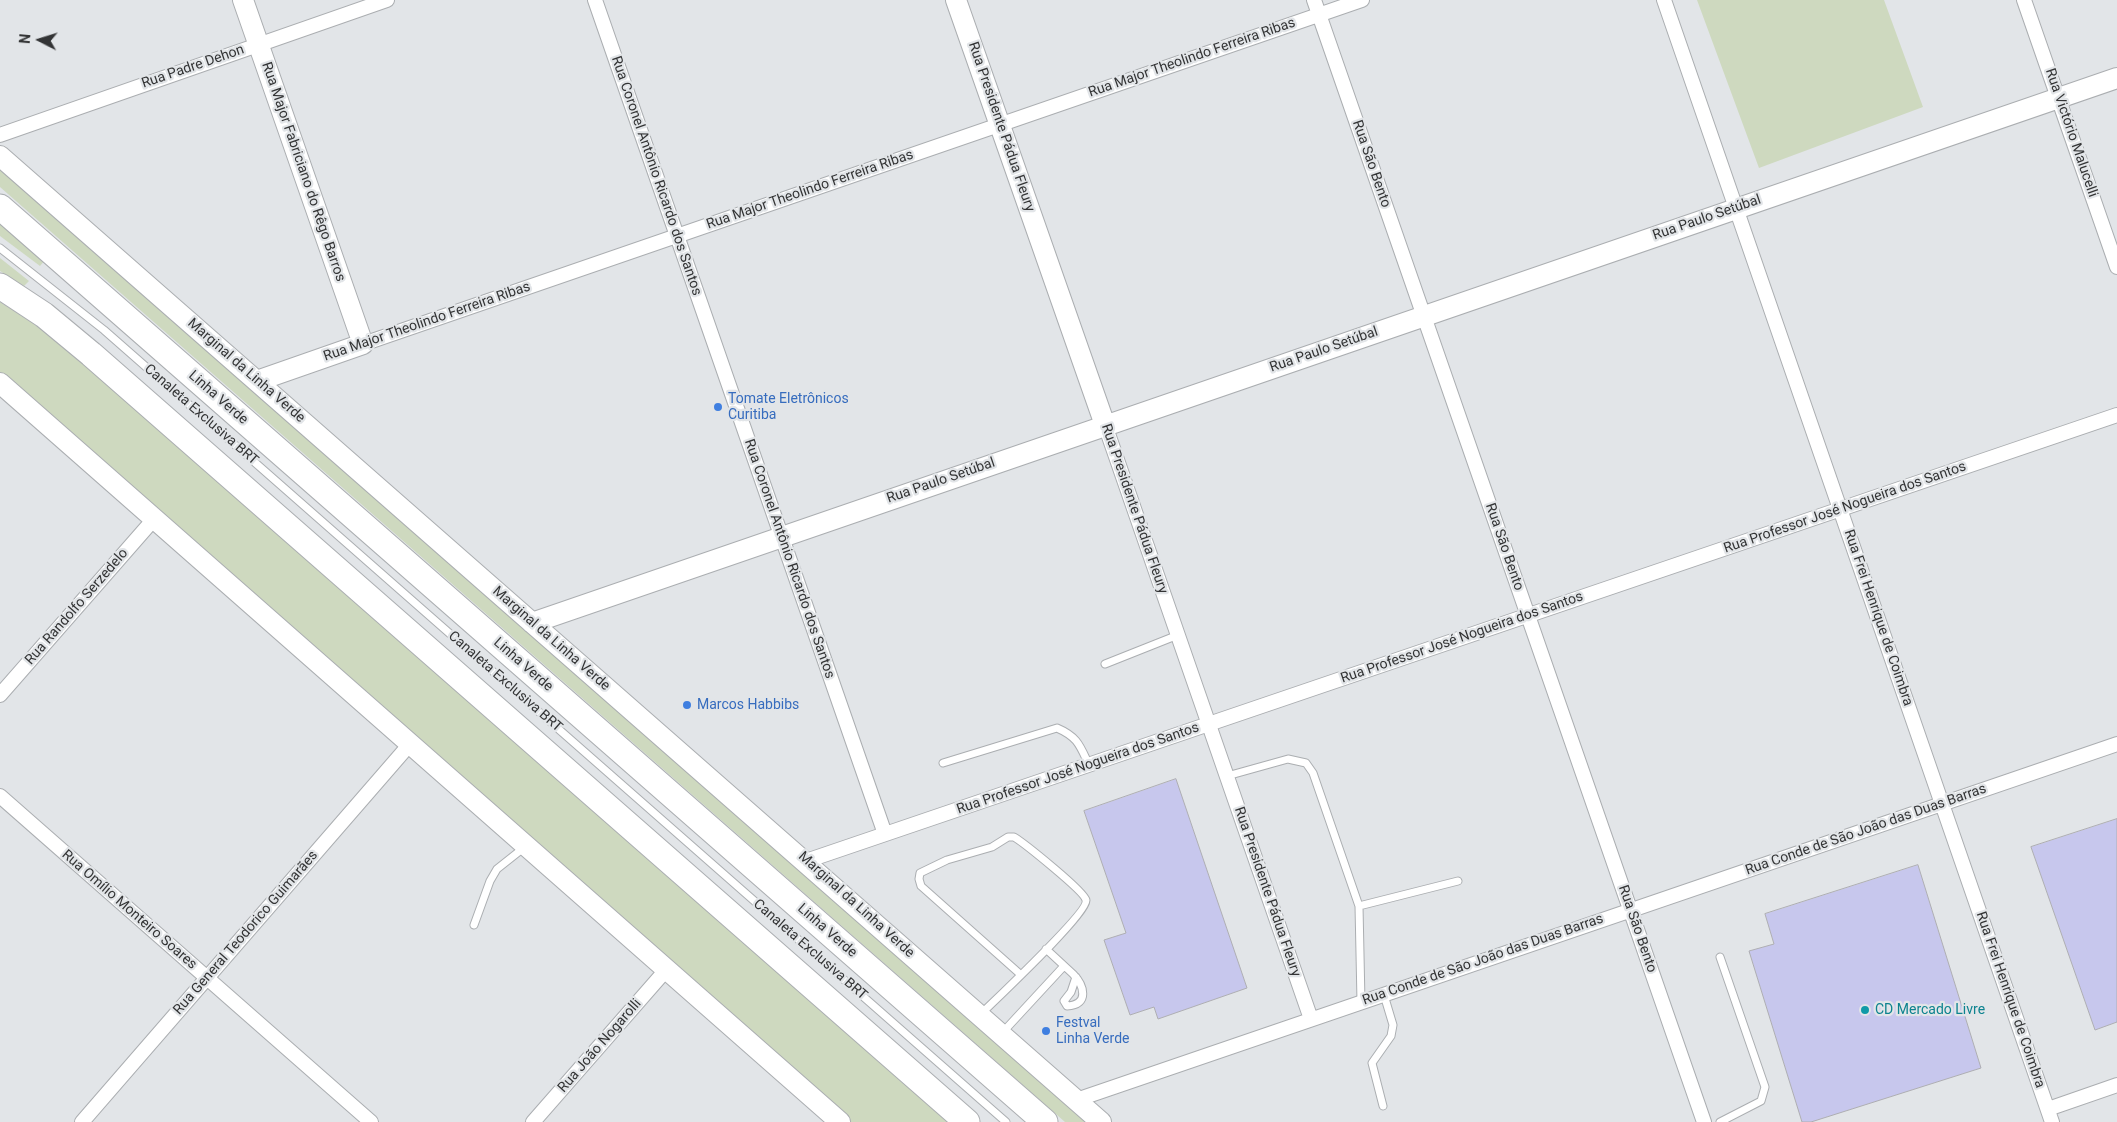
<!DOCTYPE html>
<meta charset="utf-8">
<style>
body{margin:0}
#map{position:relative;width:2117px;height:1122px;overflow:hidden;background:#e2e5e8;font-family:Roboto,sans-serif}
canvas{display:block}
.north{position:absolute;left:15px;top:15px;width:50px;height:50px;-webkit-text-stroke:4px #e2e5e8;paint-order:stroke;rotate:275deg;font-size:14px;font-weight:700;line-height:20px;text-align:center;color:#333435}
.north::after{content:'';display:block;margin:auto;width:18px;height:22px;background:#333435;clip-path:polygon(50% 0,100% 100%,50% 72%,0 100%)}
</style>
<div id="map">
<canvas width="2117" height="1122"></canvas>
<div class="north">N</div>
</div>
<script>
const c = document.querySelector('canvas').getContext('2d');
c.lineJoin = 'round';
function fill(path, color) { c.fillStyle = color; c.fill(path, 'evenodd'); }
function trace(path, color, width, dash) { c.strokeStyle = color; c.lineWidth = width; c.lineCap = dash ? 'butt' : 'round'; c.setLineDash(dash || []); c.stroke(path); }
function label(font, color, halo, rows, align = 'center') {
  c.font = font + ' Roboto,sans-serif'; c.lineWidth = 4.5; c.setLineDash([]); c.textBaseline = 'middle'; c.strokeStyle = halo; c.fillStyle = color; for (const [text, x, y, turn = 0] of rows) {
    c.save(); c.translate(x, y); c.rotate((+turn || 0) * Math.PI / 180); c.textAlign = isNaN(turn) ? turn : align; if (halo) c.strokeText(text, 0, 0); c.fillText(text, 0, 0); c.restore();
  }
}
const green = new Path2D(`
 M 1697,0 L 1884,0 L 1923,107 L 1759,168 Z
 M 0,168 L 1089,1122 L 1065,1122 L 0,187 Z
 M 0,221 L 45,260 L 40,266 L 0,236 Z
 M 0,258 L 29,281 L 24,286 L 0,271 Z
 M 0,302 L 34,324 L 68,350 L 949,1122 L 851,1122 L 0,381 Z`);
const building = new Path2D(`
 M 1176,779 L 1247,988 L 1158,1019 L 1154,1007 L 1130,1015 L 1104,940 L 1126,933 L 1084,811 Z
 M 2117,819 L 2117,1022 L 2095,1030 L 2031,847 Z
 M 1918,865 L 1981,1068 L 1811,1122 L 1802,1122 L 1749,951 L 1774,944 L 1765,914 Z`);
const lane = new Path2D(`
 M 0,248 L 104,330 L 1006,1122
 M 1105,664 L 1178,635
 M 943,763 L 1057,728 C 1078,737 1080,746 1089,765
 M 1227,776 L 1288,759 L 1306,763 L 1313,773 L 1359,906 L 1361,1002
 M 1359,906 L 1458,881
 M 474,925 L 490,881 L 497,869 L 526,846
 M 1046,949 L 1073,974 C 1084,985 1090,1005 1067,1006 L 1064,1001 L 1071,992 L 1076,977
 M 980,1015 C 994,1001 1089,912 1086,900 C 1084,891 1024,843 1014,837 L 1008,837 L 992,847 L 947,860 L 920,873 L 919,879 L 921,886 L 1020,974
 M 1003,1032 L 1064,966
 M 1383,1106 L 1372,1063 L 1391,1036 L 1393,1025 L 1384,995
 M 1720,1122 L 1761,1101 L 1765,1087 L 1720,957`);
const street = new Path2D(`
 M 595,0 L 885,834
 M 1314,0 L 1704,1122
 M 1664,0 L 2052,1122
 M 2024,0 L 2117,267
 M 0,135 L 387,0
 M 363,344 L 1362,0
 M 1105,425 L 1311,1019
 M 0,695 L 154,519
 M 0,796 L 371,1122
 M 806,861 L 2117,415
 M 1076,1100 L 2117,744
 M 2048,1109 L 2117,1085
 M 82,1122 L 410,744
 M 533,1122 L 666,970`);
const secondary = new Path2D(`
 M 243,0 L 363,344 L 257,381
 M 956,0 L 1105,425
 M 0,156 L 1101,1122
 M 0,383 L 840,1122
 M 532,623 L 2117,78`);
const highway = new Path2D(`
 M 0,207 L 1045,1122
 M 0,286 L 44,315 L 91,354 L 967,1122`);
const markers = [
 [718,407,5,"#3f7fe0"],
 [687,705,5,"#3f7fe0"],
 [1865,1010,5,"#0f9aa8"],
 [1046,1031,5,"#3f7fe0"]
];
const streetNames = [
 ["Rua Major Theolindo Ferreira Ribas",1192,58,-19],
 ["Rua Padre Dehon",193,67,-19],
 ["Rua Presidente Pádua Fleury",1001,127,71],
 ["Rua Victório Malucelli",2071,133,71],
 ["Rua São Bento",1371,164,71],
 ["Rua Major Fabriciano do Rêgo Barros",303,172,71],
 ["Rua Coronel Antônio Ricardo dos Santos",656,176,71],
 ["Rua Major Theolindo Ferreira Ribas",810,190,-19],
 ["Rua Paulo Setúbal",1707,218,-19],
 ["Rua Major Theolindo Ferreira Ribas",427,322,-19],
 ["Rua Paulo Setúbal",1324,350,-19],
 ["Marginal da Linha Verde",246,371,41],
 ["Linha Verde",218,398,41],
 ["Canaleta Exclusiva BRT",201,415,41],
 ["Rua Paulo Setúbal",941,481,-19],
 ["Rua Professor José Nogueira dos Santos",1845,508,-19],
 ["Rua Presidente Pádua Fleury",1134,509,71],
 ["Rua São Bento",1504,547,71],
 ["Rua Coronel Antônio Ricardo dos Santos",789,559,71],
 ["Rua Randolfo Serzedelo",77,607,-49],
 ["Rua Frei Henrique de Coimbra",1878,618,71],
 ["Rua Professor José Nogueira dos Santos",1462,638,-19],
 ["Marginal da Linha Verde",551,639,41],
 ["Linha Verde",523,665,41],
 ["Canaleta Exclusiva BRT",505,682,41],
 ["Rua Professor José Nogueira dos Santos",1078,769,-19],
 ["Rua Conde de São João das Duas Barras",1866,830,-19],
 ["Rua Presidente Pádua Fleury",1267,892,71],
 ["Marginal da Linha Verde",856,905,42],
 ["Rua Omílio Monteiro Soares",129,910,41],
 ["Rua São Bento",1637,929,71],
 ["Linha Verde",827,931,41],
 ["Rua General Teodorico Guimarães",246,933,-49],
 ["Canaleta Exclusiva BRT",810,950,41],
 ["Rua Conde de São João das Duas Barras",1483,960,-19],
 ["Rua Frei Henrique de Coimbra",2010,1000,71],
 ["Rua João Nogarolli",600,1046,-49]
];
const shopNames = [
 ["Tomate Eletrônicos",728,399],
 ["Curitiba",728,415],
 ["Marcos Habbibs",697,705],
 ["Festval",1056,1023],
 ["Linha Verde",1056,1039]
];
const cultureNames = [
 ["CD Mercado Livre",1875,1010]
];
fill(green, '#ced9bf');
fill(building, '#c7c7ed');
trace(building, '#aeaeb2', 1);
trace(lane, '#abaeb1', 9);
trace(street, '#abaeb1', 16);
trace(secondary, '#abaeb1', 22);
trace(highway, '#abaeb1', 27);
trace(lane, '#fff', 7);
trace(street, '#fff', 14);
trace(secondary, '#fff', 20);
trace(highway, '#fff', 25);
for (const [x, y, r, color] of markers) { const dot = new Path2D(); dot.arc(x, y, r, 0, 2 * Math.PI); c.fillStyle = color; c.fill(dot); trace(dot, '#e2e5e8', 2); }
label('14px', '#333435', '#e2e5e8', streetNames);
label('14px', '#366cbe', '#e2e5e8', shopNames, 'left');
label('14px', '#0d838f', '#e2e5e8', cultureNames, 'left');
</script>
